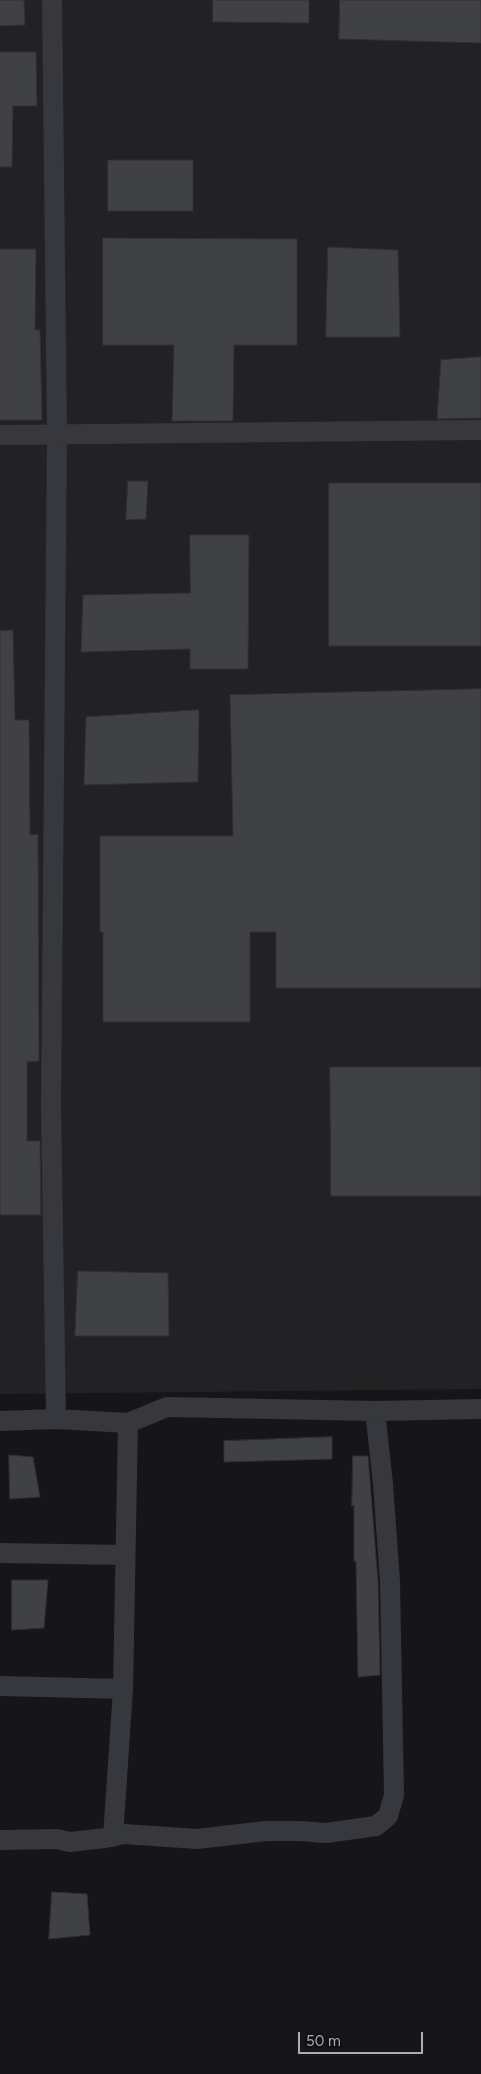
<!DOCTYPE html>
<style>
body{margin:0}
#map{position:relative;width:481px;height:2074px;overflow:hidden;background:#161618;font-family:Figtree,sans-serif}
canvas{display:block}
.scale{position:absolute;left:298px;top:2032px;width:125px;height:22px;box-sizing:border-box;border:2px solid #a8adb8;border-top:0;padding-left:6px;font-size:15px;line-height:18px;white-space:nowrap;color:#a8adb8;-webkit-text-stroke:4px #111113;paint-order:stroke}
</style>
<div id="map">
<canvas width="481" height="2074"></canvas>
<div class="scale">50 m</div>
</div>
<script>
const c = document.querySelector('canvas').getContext('2d');
c.lineJoin = 'round';
function fill(path, color) { c.fillStyle = color; c.fill(path, 'evenodd'); }
function trace(path, color, width, dash) { c.strokeStyle = color; c.lineWidth = width; c.lineCap = dash ? 'butt' : 'round'; c.setLineDash(dash || []); c.stroke(path); }
const built = new Path2D(`
 M 0,0 L 481,0 L 481,1389 L 0,1394 Z`);
const building = new Path2D(`
 M 0,0 L 24,0 L 25,25 L 0,26 Z
 M 213,0 L 309,0 L 309,23 L 213,22 Z
 M 340,0 L 481,0 L 481,43 L 339,39 Z
 M 0,52 L 36,52 L 37,106 L 13,106 L 12,167 L 0,167 Z
 M 108,160 L 193,160 L 193,211 L 108,211 Z
 M 103,238 L 297,239 L 297,345 L 234,345 L 233,421 L 172,421 L 174,345 L 103,345 Z
 M 328,247 L 398,250 L 400,337 L 326,337 Z
 M 0,249 L 36,249 L 35,330 L 40,330 L 42,420 L 0,420 Z
 M 481,357 L 481,418 L 437,419 L 441,360 Z
 M 128,481 L 148,481 L 146,519 L 126,520 Z
 M 329,483 L 481,483 L 481,646 L 329,646 Z
 M 190,535 L 249,535 L 248,669 L 190,669 L 190,649 L 81,652 L 83,595 L 190,593 Z
 M 13,630 L 15,720 L 29,720 L 30,835 L 38,834 L 39,1061 L 27,1062 L 27,1141 L 40,1141 L 41,1215 L 0,1215 L 0,631 Z
 M 481,689 L 481,988 L 276,988 L 276,932 L 250,932 L 250,1022 L 103,1022 L 103,932 L 100,932 L 100,836 L 233,836 L 230,695 Z
 M 199,710 L 198,782 L 84,785 L 86,717 Z
 M 330,1067 L 481,1067 L 481,1196 L 331,1196 Z
 M 78,1271 L 168,1273 L 169,1336 L 75,1336 Z
 M 332,1437 L 332,1459 L 224,1462 L 224,1441 Z
 M 9,1455 L 33,1457 L 40,1497 L 10,1499 Z
 M 353,1456 L 368,1456 L 378,1582 L 380,1675 L 358,1677 L 356,1561 L 354,1561 L 354,1505 L 352,1506 Z
 M 12,1580 L 48,1580 L 44,1628 L 12,1630 Z
 M 52,1892 L 87,1894 L 90,1935 L 49,1939 Z`);
const minor = new Path2D(`
 M 52,0 L 57,434 L 51,1107 L 56,1419
 M 0,435 L 481,430
 M 0,1421 L 56,1419 L 128,1423 L 167,1407 L 375,1411 L 481,1409
 M 0,1553 L 125,1555
 M 0,1686 L 123,1689
 M 113,1837 L 123,1689 L 128,1423
 M 0,1840 L 57,1839 L 70,1842 L 105,1838 L 124,1834 L 197,1839 L 266,1831 L 300,1831 L 326,1833 L 376,1826 L 388,1816 L 394,1795 L 390,1581 L 383,1484 L 375,1411`);
fill(built, '#222225');
fill(building, '#404145');
trace(building, '#303034', 1);
trace(minor, '#37383d', 20);
</script>
